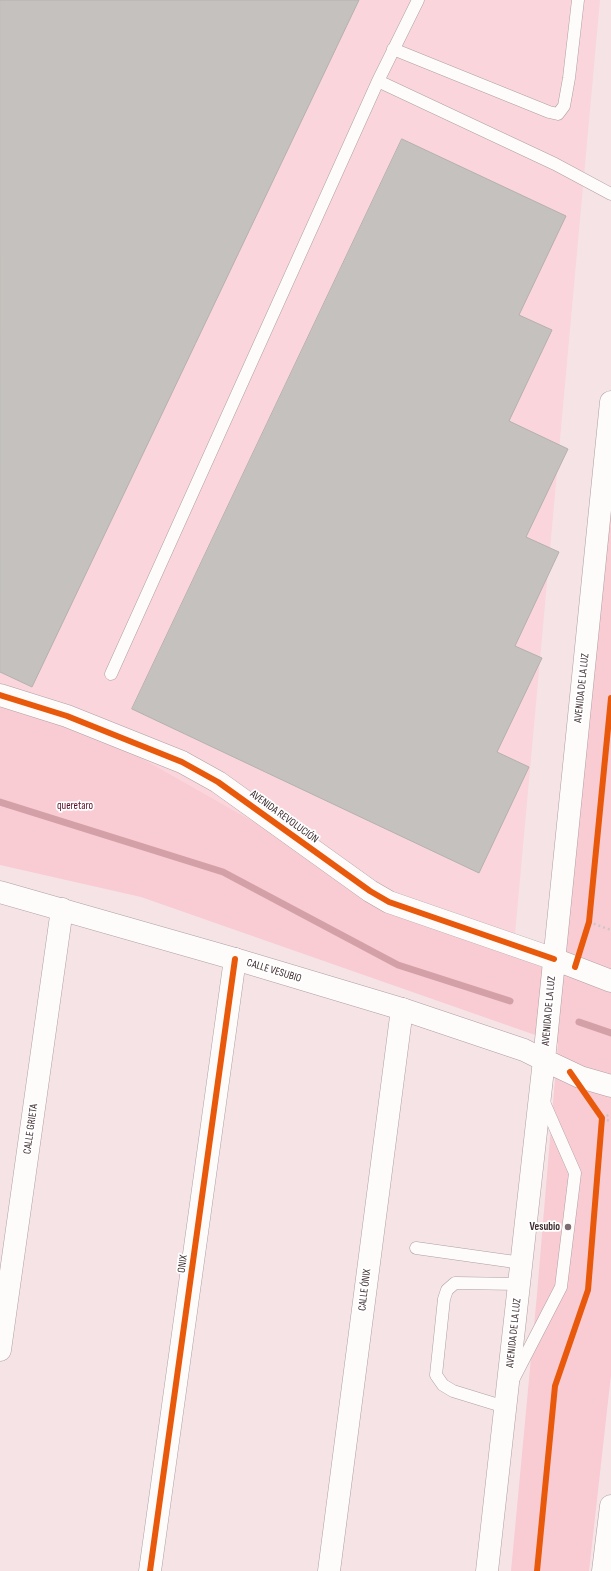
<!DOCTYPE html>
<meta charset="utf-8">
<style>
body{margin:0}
canvas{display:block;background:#f5e3e6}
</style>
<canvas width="611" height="1571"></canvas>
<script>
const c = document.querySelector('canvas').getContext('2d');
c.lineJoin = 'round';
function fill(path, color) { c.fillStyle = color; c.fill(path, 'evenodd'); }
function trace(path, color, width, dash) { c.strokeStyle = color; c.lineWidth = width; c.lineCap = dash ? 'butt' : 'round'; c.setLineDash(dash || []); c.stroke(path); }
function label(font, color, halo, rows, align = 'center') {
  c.font = font + ' "Sofia Sans Condensed",sans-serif'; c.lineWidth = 3.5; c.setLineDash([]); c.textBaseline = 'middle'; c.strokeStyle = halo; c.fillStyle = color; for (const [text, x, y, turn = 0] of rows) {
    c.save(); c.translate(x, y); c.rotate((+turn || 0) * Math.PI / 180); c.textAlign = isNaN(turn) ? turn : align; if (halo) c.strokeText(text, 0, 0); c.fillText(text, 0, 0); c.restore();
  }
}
const built = new Path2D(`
 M 0,0 L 600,0 L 512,967 L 0,794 Z`);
const green = new Path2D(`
 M 611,438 L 611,1375 L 589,1571 L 511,1571 L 537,1294 L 558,1043 L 141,897 L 0,865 L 0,694 L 67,716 L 402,906 L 565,963 Z`);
const stream = new Path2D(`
 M 0,802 L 223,872 L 398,965 L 510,1001
 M 579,1022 L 611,1033`);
const building = new Path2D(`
 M 0,0 L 359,0 L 32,687 L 0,672 Z
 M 402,139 L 566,216 L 519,315 L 552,330 L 509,421 L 568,449 L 526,537 L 559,552 L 515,646 L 542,658 L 497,752 L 529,767 L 479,873 L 132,709 Z`);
const path = new Path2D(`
 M 589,922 L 611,930
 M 602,1118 L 611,1114
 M 602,1119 L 611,1121`);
const service = new Path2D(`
 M 418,0 L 378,81 L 555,164 L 611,194
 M 393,49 L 549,112 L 558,114 L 564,106 L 569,78 L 578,0
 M 111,674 L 378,81
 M 416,1248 L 522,1263
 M 514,1378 L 561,1287 L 575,1173 L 543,1100
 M 505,1407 L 453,1391 L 443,1385 L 436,1375 L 444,1299 L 447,1290 L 455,1283 L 519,1284`);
const minor = new Path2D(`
 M 0,1350 L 62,909
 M 150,1571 L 235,959
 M 329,1571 L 402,1009`);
const tertiary = new Path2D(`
 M 0,695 L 67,716 L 182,762 L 218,782 L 370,891 L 389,902 L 554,959
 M 0,892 L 235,959 L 402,1009 L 524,1050 L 544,1060`);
const secondary = new Path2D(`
 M 554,959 L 611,981
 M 544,1060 L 580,1077 L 611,1086
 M 487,1571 L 544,1060 L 611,402
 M 603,1571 L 611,1506`);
const cycleway = new Path2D(`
 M 0,695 L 67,716 L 182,762 L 218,782 L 370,891 L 389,902 L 554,959
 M 575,967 L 589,922 L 611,698
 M 150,1571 L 235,959
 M 537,1571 L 555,1386 L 588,1290 L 602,1118 L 570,1072`);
const markers = [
 [568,1227,4,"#7e6d70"]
];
const streetNames = [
 ["AVENIDA DE LA LUZ",582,688,-84],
 ["AVENIDA REVOLUCIÓN",284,817,36],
 ["CALLE VESUBIO",274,971,17],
 ["AVENIDA DE LA LUZ",549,1011,-85],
 ["CALLE GRIETA",31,1129,-82],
 ["ONIX",183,1264,-82],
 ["CALLE ÓNIX",365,1290,-83],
 ["AVENIDA DE LA LUZ",514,1333,-84]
];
const parkNames = [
 ["queretaro",75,806]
];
const poiNames = [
 ["Vesubio",560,1227]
];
fill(built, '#fad6dc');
fill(green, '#f9ccd3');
trace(stream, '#d3a0a8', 7);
fill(building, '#c4c1be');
trace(building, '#b4b1ae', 1);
trace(service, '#ae9fa1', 13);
trace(minor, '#ae9fa1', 23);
trace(tertiary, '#ae9fa1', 23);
trace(secondary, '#ae9fa1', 23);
trace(path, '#cec6c7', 2.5, [2, 3]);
trace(service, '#fefbfb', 12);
trace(minor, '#fefbfb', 22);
trace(tertiary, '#fefbfb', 22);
trace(secondary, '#fefbfb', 22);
trace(cycleway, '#e8590c', 6);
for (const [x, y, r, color] of markers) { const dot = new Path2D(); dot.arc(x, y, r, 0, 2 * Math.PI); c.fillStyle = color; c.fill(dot); trace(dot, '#fff', 1.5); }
label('11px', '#3e2e30', '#fff', streetNames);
label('11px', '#5d0e26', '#fff', parkNames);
label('bold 11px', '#3e2e30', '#fff', poiNames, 'right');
</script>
